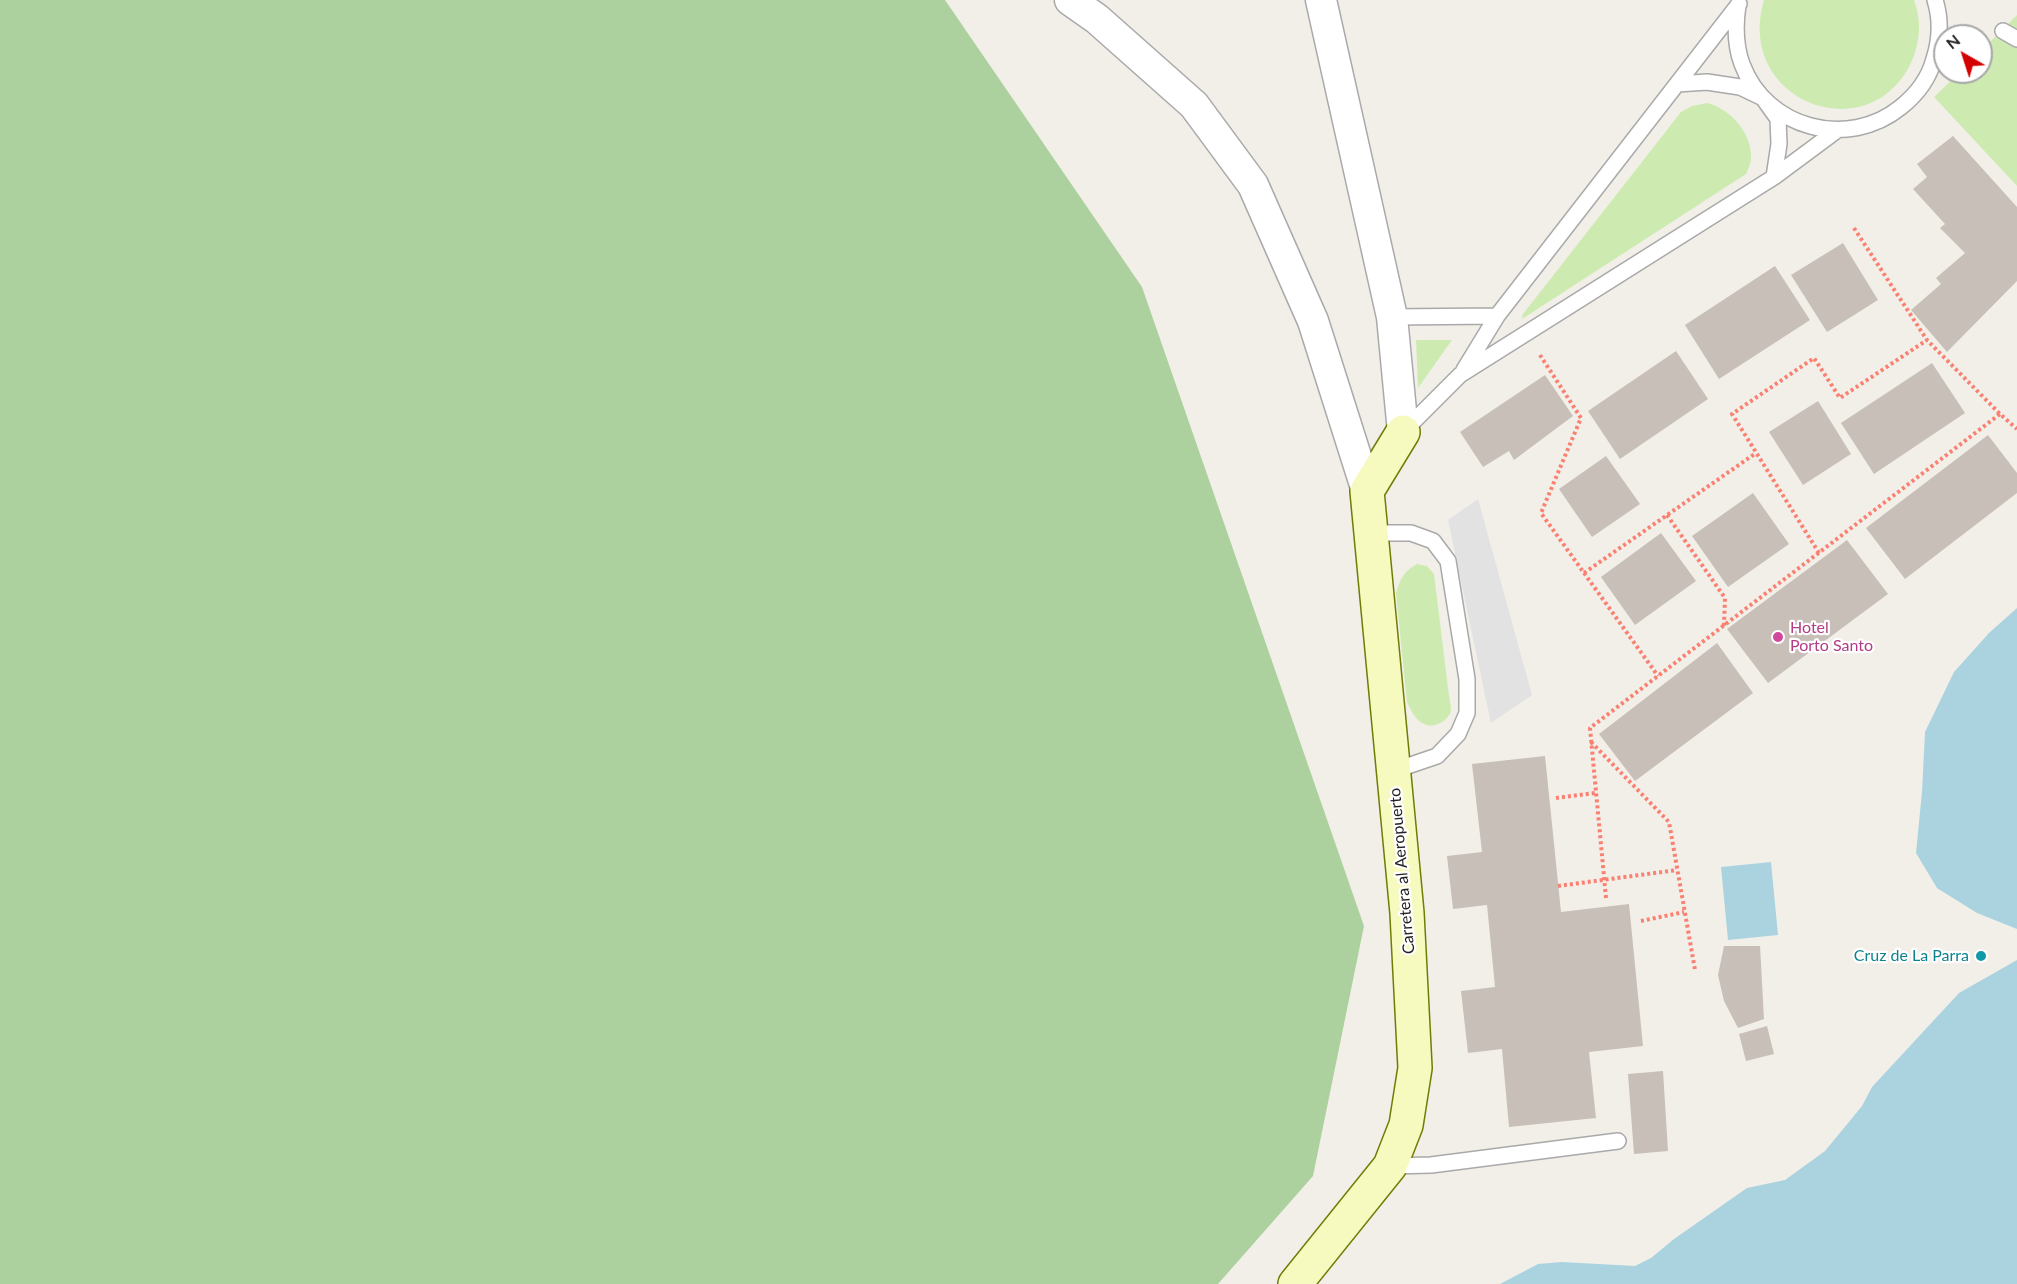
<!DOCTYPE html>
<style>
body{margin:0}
#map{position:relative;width:2017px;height:1284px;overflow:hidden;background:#f2efe9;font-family:Lato,sans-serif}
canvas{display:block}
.north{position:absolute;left:1933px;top:24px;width:60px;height:60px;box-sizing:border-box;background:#fff;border:2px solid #a7a7a7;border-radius:50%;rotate:321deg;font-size:16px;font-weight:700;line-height:24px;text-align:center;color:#222}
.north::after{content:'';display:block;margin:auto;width:21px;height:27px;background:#d40000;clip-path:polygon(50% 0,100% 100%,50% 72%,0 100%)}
</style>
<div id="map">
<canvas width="2017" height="1284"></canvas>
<div class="north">N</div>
</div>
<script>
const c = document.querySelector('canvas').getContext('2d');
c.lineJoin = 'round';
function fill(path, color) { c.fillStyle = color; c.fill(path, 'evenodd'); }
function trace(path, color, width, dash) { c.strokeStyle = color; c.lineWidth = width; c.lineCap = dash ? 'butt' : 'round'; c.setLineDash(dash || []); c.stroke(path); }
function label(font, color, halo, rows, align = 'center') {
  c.font = font + ' Lato,sans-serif'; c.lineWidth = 4.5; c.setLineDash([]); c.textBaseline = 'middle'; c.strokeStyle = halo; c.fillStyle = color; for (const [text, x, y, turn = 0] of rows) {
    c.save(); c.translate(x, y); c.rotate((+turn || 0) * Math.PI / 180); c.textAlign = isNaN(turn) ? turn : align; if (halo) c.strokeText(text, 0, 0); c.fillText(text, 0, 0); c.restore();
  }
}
const grass = new Path2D(`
 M 1764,0 L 1914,0 C 1922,21 1920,43 1911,63 C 1868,152 1734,101 1764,0 Z
 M 2017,15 L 2017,186 L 1934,97 L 1960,72 L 1981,72 L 1981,51 Z
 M 1707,103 C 1731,109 1753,134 1751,160 C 1750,164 1748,170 1746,174 L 1522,319 L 1523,314 L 1681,112 L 1692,106 Z
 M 1416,340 L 1452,340 L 1418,388 Z
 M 1417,564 L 1427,566 L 1434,574 L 1449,696 C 1450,700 1451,707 1451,711 C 1448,721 1434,729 1424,724 C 1415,720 1411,710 1407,702 L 1396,593 C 1400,579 1404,571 1417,564 Z`);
const forest = new Path2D(`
 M 0,0 L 945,0 L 1142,287 L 1364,926 L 1313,1176 L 1218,1284 L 0,1284 Z`);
const parking = new Path2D(`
 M 1478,499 L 1532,695 L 1491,723 L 1448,520 Z`);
const water = new Path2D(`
 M 2017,608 L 2017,929 L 1977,913 L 1937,888 L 1916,853 L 1922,792 L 1925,732 L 1954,672 L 1989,633 Z
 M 1771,862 L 1778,935 L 1728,940 L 1721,867 Z
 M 2017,960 L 2017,1284 L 1500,1284 L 1538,1264 L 1562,1262 L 1635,1266 L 1651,1258 L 1674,1239 L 1747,1188 L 1785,1180 L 1825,1151 L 1862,1106 L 1872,1087 L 1959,993 Z`);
const building = new Path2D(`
 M 1953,136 L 2017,207 L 2017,281 L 1947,352 L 1911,310 L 1941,284 L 1936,278 L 1965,253 L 1940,228 L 1945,224 L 1913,189 L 1927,177 L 1917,164 Z
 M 1843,243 L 1878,300 L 1827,332 L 1791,275 Z
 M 1775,266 L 1810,320 L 1719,379 L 1685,325 Z
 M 1676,351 L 1708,399 L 1620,459 L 1588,411 Z
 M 1932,363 L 1965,413 L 1874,474 L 1841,423 Z
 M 1545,375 L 1573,416 L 1514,460 L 1509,451 L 1483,467 L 1460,432 Z
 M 1818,401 L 1851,454 L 1803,485 L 1769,432 Z
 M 1988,435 L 2017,473 L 2017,493 L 1905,579 L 1866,528 Z
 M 1606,456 L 1640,504 L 1592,537 L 1559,489 Z
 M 1753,493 L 1789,544 L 1728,587 L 1692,536 Z
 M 1661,533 L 1696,581 L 1635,625 L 1601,577 Z
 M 1847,540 L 1888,594 L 1768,683 L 1727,629 Z
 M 1717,643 L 1753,693 L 1635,781 L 1599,734 Z
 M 1545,756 L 1561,912 L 1629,904 L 1643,1046 L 1589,1052 L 1596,1118 L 1509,1127 L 1502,1049 L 1468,1053 L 1461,991 L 1495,987 L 1487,905 L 1453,909 L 1447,856 L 1482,852 L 1472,764 Z
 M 1724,946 L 1760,946 L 1764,1019 L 1738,1028 L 1724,1001 L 1718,975 Z
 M 1767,1026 L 1774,1054 L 1746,1061 L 1739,1034 Z
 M 1663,1071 L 1668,1151 L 1634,1154 L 1628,1074 Z`);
const path = new Path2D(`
 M 1854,228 L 1927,340 L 2000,414 L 2017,429
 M 1540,355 L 1581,418 L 1541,513 L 1658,676
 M 1667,515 L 1725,598 L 1724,626
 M 1819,553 L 1732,414 L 1814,358 L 1840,398 L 1927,340
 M 1584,573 L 1756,453
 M 1591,742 L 1669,822 L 1695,970
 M 1556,798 L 1595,793
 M 1558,886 L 1677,870
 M 1606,898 L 1590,728 L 2000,414
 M 1641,921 L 1684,912`);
const lane = new Path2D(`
 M 1738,5 C 1735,25 1735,45 1742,64 C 1766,129 1848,150 1901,107 C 1916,95 1929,78 1934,59 C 1940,40 1941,19 1935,0
 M 2003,31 L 2017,39
 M 1677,84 L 1707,82 L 1740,87 L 1763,98 L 1778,119 L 1779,144 L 1774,177
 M 1392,317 L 1497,316
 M 1464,370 L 1497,316 L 1739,4
 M 1404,431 L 1460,375 L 1774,177 L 1836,131
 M 1371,533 L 1411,533 L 1433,541 L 1448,561 L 1467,679 L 1467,713 L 1458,734 L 1437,756 L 1393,771
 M 1390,1166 L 1431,1165 L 1618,1141`);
const street = new Path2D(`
 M 1070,0 L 1097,19 L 1194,105 L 1253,185 L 1313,321 L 1367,491
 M 1321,0 L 1392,317 L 1403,432`);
const secondary = new Path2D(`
 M 1295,1284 L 1390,1166 L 1406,1125 L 1415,1068 L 1407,913 L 1367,491 L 1403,432`);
const markers = [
 [1778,637,6,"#d1479c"],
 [1981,956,6,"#0f9aa8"]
];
const hotelNames = [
 ["Hotel",1790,628],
 ["Porto Santo",1790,646]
];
const streetNames = [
 ["Carretera al Aeropuerto",1402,871,-95]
];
const cultureNames = [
 ["Cruz de La Parra",1969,956]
];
fill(grass, '#cdebb0');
fill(forest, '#add19e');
fill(parking, '#e2e2e2');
fill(water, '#aad3df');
fill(building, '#c7bfb8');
trace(lane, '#a9a9a9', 18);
trace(street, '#a9a9a9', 33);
trace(secondary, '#707d05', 36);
trace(path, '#fa8072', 4, [3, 3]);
trace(lane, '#fff', 15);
trace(street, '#fff', 30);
trace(secondary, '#f7fabf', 33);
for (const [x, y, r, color] of markers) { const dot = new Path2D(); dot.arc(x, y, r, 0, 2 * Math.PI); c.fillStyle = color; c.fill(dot); trace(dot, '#fff', 2); }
label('16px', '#b23c85', '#fff', hotelNames, 'left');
label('16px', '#222', '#fff', streetNames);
label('16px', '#0d838f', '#fff', cultureNames, 'right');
</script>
